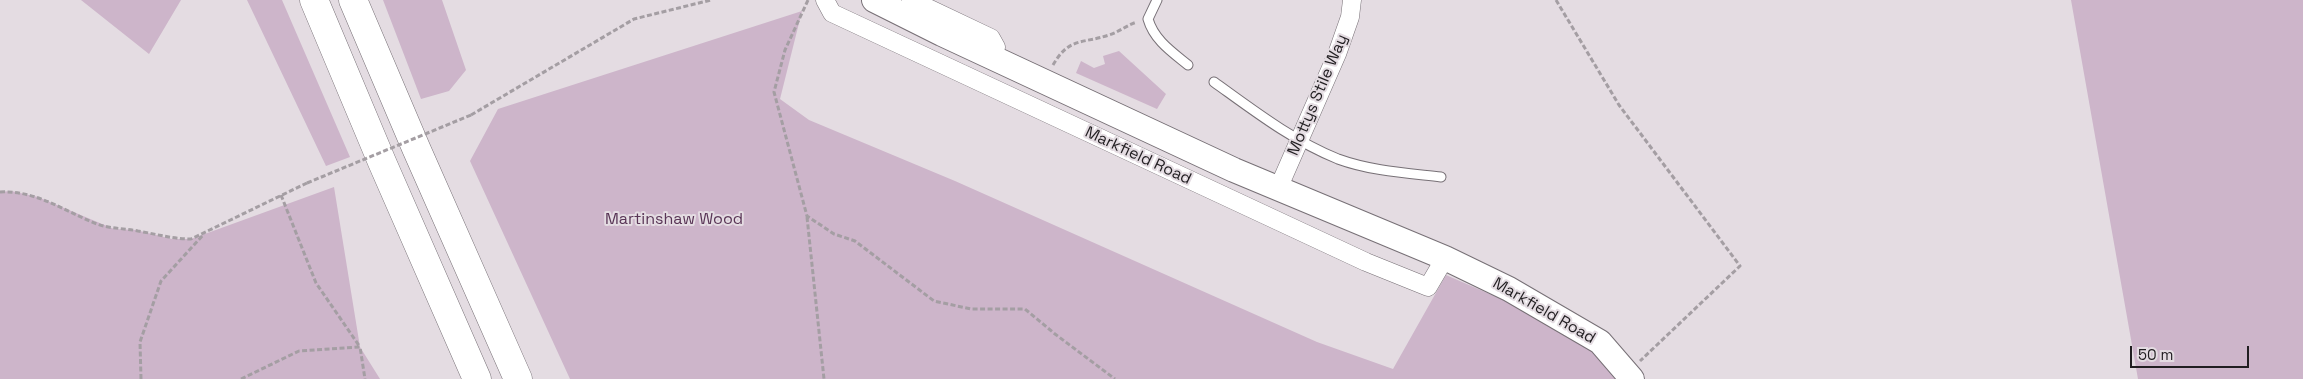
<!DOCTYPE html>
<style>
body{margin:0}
#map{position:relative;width:2303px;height:379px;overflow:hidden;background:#e4dce2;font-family:"Space Grotesk",sans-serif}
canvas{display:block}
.scale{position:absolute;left:2130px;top:346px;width:119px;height:22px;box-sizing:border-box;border:2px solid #211e21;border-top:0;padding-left:6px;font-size:15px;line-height:18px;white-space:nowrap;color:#211e21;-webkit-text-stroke:4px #e4dce2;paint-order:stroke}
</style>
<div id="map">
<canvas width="2303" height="379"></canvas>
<div class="scale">50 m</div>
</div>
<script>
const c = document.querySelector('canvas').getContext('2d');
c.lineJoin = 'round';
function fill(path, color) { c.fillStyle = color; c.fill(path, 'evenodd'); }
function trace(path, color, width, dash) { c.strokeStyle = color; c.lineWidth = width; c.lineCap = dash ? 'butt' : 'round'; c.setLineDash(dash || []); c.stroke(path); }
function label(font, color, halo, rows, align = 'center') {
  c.font = font + ' "Space Grotesk",sans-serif'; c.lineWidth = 4; c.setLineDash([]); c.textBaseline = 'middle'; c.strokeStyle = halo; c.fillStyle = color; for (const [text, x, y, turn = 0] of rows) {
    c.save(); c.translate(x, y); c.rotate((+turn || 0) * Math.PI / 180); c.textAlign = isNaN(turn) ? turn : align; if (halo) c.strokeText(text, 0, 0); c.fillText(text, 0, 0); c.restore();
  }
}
const green = new Path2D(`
 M 81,0 L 181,0 L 149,54 Z
 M 247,0 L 282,0 L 350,157 L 326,166 Z
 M 383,0 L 442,0 L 466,70 L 449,91 L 421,99 Z
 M 2071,0 L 2303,0 L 2303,379 L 2138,379 Z
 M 802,11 L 780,99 L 809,120 L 955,181 L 1317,342 L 1393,369 L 1446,275 L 1600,342 L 1620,379 L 570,379 L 470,161 L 498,109 Z
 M 1119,51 L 1166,94 L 1157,109 L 1076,73 L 1081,61 L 1094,68 L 1105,64 L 1103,56 Z
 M 334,187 L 360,347 L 380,379 L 0,379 L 0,192 L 11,191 L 38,197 L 114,229 L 136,230 L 172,239 L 191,239 Z`);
const path = new Path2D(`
 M 808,0 L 785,50 L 774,92 L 807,216 L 834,234 L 855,241 L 934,301 L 971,309 L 1025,309 L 1055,334 L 1115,379
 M 1556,0 L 1619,105 L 1740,266 L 1640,361
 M 1053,65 C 1069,37 1082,44 1109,35 C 1119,32 1127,25 1137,22
 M 471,115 L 634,19 L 711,0
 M 0,192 C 36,190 64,211 97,224 C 110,229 124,228 138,231 C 156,234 172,239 191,239 L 307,183
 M 281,195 L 316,283 L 360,347
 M 807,217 L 824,379
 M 141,379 L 140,342 L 161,281 L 204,234
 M 241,379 L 299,351 L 360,347 L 365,379`);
const lane = new Path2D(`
 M 1157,0 L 1148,19 C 1154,40 1172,52 1188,65
 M 1214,82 C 1253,110 1293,141 1338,159 C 1371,171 1406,173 1441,177`);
const street = new Path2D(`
 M 825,0 L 832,13 L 1366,262 L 1428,287 L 1445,258
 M 911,0 L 991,38 L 996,47 L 993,57
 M 1278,189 L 1337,54 L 1350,17 L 1352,0`);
const secondary = new Path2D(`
 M 874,0 L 942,34 L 1234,170 L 1445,258 L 1509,289 L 1600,342 L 1632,379`);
const highway = new Path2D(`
 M 314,0 L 382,162 L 477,379
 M 353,0 L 416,148 L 518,379`);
const pathBridge = new Path2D(`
 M 307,183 L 471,115`);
const streetNames = [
 ["Mottys Stile Way",1318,95,-67],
 ["Markfield Road",1138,156,25],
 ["Markfield Road",1544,311,30]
];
const parkNames = [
 ["Martinshaw Wood",674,220]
];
fill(green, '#cdb5ca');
trace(lane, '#777076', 11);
trace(street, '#777076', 19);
trace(secondary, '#777076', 26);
trace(highway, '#777076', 29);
trace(path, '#a49ea3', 3, [5, 2.5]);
trace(lane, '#fff', 9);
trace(street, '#fff', 18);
trace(secondary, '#fff', 24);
trace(highway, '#fff', 28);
trace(pathBridge, '#a49ea3', 3, [5, 2.5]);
label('16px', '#211e21', '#e4dce2', streetNames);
label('16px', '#593556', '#e4dce2', parkNames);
</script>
